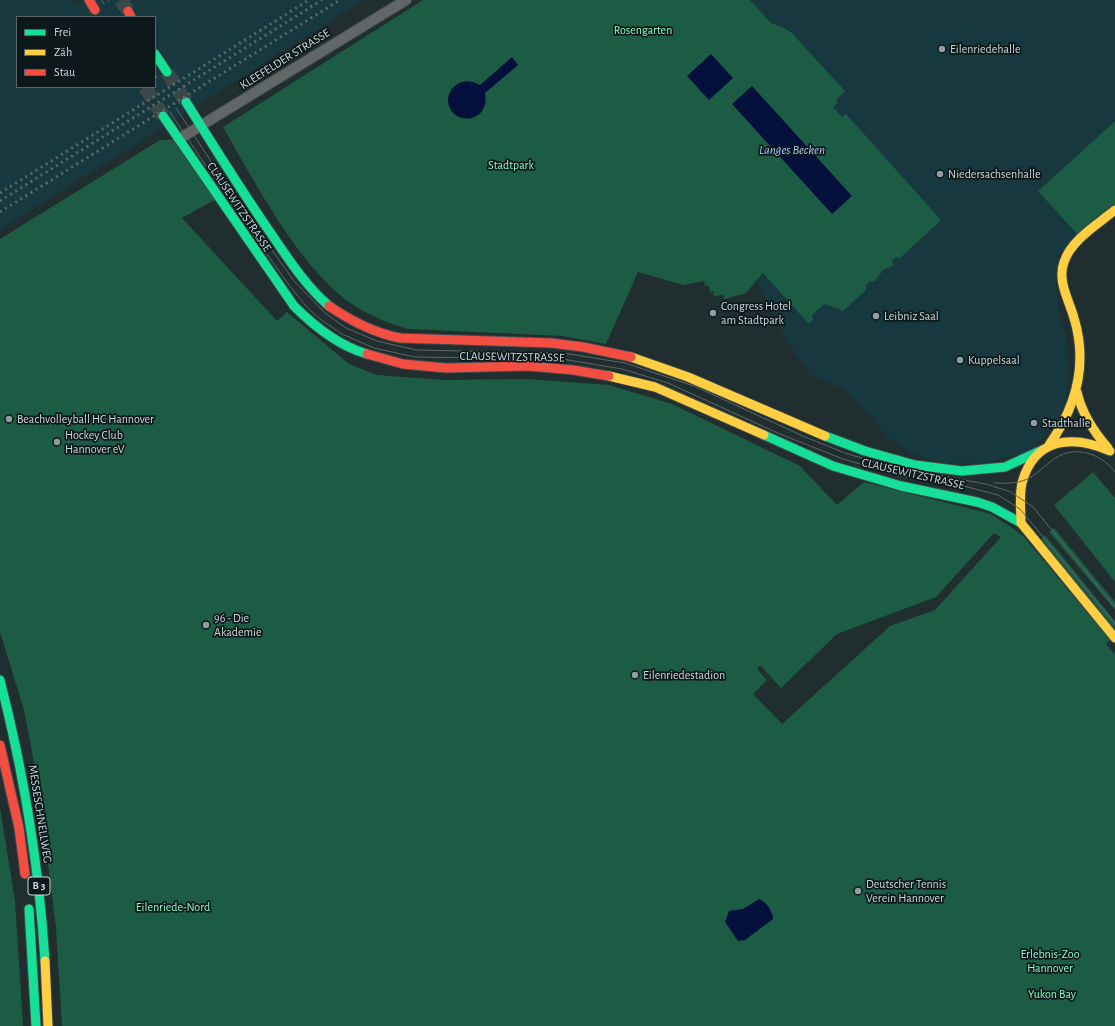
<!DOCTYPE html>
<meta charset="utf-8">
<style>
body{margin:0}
#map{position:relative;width:1115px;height:1026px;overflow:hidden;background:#202e30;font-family:"Alegreya Sans",sans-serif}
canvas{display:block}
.legend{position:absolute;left:16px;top:16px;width:140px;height:72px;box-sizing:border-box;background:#0d181a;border:1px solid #596568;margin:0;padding:5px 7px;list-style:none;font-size:12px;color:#cbd9dc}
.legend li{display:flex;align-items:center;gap:8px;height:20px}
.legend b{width:20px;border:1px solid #596568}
</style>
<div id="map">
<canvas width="1115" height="1026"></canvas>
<ul class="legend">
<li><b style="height:5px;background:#16e098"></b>Frei</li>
<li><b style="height:5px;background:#ffcf43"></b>Zäh</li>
<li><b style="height:5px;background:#f24e42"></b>Stau</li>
</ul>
</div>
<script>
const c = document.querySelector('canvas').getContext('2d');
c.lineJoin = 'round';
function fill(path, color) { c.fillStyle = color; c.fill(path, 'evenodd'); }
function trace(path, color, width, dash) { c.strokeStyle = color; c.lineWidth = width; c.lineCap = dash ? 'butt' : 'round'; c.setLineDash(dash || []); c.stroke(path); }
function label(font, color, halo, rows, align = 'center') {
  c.font = font + ' "Alegreya Sans",sans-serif'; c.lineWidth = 3.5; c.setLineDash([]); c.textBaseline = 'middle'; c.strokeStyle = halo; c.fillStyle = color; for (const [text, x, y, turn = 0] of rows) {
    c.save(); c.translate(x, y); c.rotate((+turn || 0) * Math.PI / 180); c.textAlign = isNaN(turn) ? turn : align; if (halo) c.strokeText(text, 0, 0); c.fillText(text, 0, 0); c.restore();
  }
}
const built = new Path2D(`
 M 0,0 L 73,0 L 76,4 L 82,0 L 364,0 L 0,230 ZM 17,17 L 155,17 L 155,87 L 17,87 Z
 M 750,0 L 1115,0 L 1115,121 L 1038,190 L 1079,236 L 1059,254 L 1056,287 L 1059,313 L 1064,327 L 1067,344 L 1069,377 L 1065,407 L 1042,439 L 1027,452 L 988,463 L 949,463 L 932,461 L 918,456 L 899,446 L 886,435 L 844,389 L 811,376 L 787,341 L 756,280 L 889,163 L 846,115 L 842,117 L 832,106 L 838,102 L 836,100 L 845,91 L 791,32 L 782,27 L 771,23 Z`);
const green = new Path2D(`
 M 423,0 L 750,0 L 771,23 L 782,27 L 791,32 L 845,91 L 836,100 L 838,103 L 833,107 L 842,117 L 846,114 L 941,220 L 925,235 L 923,233 L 925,235 L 900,258 L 897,257 L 892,261 L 893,266 L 883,270 L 874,282 L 870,281 L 866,285 L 866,290 L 842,312 L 840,309 L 824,304 L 812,315 L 813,320 L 809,324 L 763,273 L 746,293 L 724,299 L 723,295 L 714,296 L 713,291 L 710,292 L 709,286 L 705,286 L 704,281 L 683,285 L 638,272 L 606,344 L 563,336 L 408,329 C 392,324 378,319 363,311 C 304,278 256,184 223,127 Z
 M 1115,121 L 1115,204 L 1079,236 L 1038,191 Z
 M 179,139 L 218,198 L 182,218 L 277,321 L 287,312 L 349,364 L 377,375 L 444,380 L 527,379 L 609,385 L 672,404 L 800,466 L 837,505 L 864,482 L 991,514 L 1014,529 L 1024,537 L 1110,640 L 1106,644 L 1115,655 L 1115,1026 L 62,1026 L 56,928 L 38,783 L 24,710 L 0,632 L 0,239 L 160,140 ZM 994,533 L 1001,537 L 935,610 L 890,626 L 782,724 L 753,694 L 767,680 L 757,669 L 760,665 L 781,688 L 837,634 L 936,597 Z
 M 1093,472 L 1115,498 L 1115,582 L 1054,505 Z
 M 1054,528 L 1115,602 L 1115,610 L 1049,532 Z
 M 1045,535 L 1115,621 L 1115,630 L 1040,540 Z
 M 0,808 L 15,901 L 23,1026 L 0,1026 Z`);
const water = new Path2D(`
 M 711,54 L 733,78 L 709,100 L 687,76 Z
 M 512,57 L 518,65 L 485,93 C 491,124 450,127 448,101 C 448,94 451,89 456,85 C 464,79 472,81 480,85 Z
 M 752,86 L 852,196 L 832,214 L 732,104 Z
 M 759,899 C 766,901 773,912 773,919 L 745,940 L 738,941 L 725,922 L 729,911 L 743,909 Z`);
const secondaryTunnel = new Path2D(`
 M 121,0 L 128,11
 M 167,72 L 186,102
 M 145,87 L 163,116`);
const street = new Path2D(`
 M 179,139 L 406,0`);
const fast = new Path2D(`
 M 155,54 L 167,72
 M 186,102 C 214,147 242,192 272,235 C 289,260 306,286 329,306
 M 163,116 L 294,306 C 314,326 339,346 367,354
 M 764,435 L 833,466 L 901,486 L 977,502 L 992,507 L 1021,523
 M 825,436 L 865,451 L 915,465 L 962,471 L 1005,467 L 1042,450
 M 0,680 C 24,773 39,866 45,961
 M 29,909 L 36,1026`);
const slow = new Path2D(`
 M 631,357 L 688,377 L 825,436
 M 609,376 L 655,387 L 764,435
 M 1077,392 C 1082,414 1093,431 1108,448
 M 1049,445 C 1076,407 1088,364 1074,318 C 1069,300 1057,281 1064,262 C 1071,240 1098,224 1115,210
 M 1110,451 C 1072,434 1034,438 1022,483 C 1019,496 1021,510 1021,523 L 1115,638
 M 45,961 L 48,1026`);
const jam = new Path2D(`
 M 89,0 L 95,10
 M 128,11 L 131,17
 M 329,306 C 351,321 374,333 400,338 L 551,343 L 583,347 L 631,357
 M 367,354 L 403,364 L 446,368 L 528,366 L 573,370 L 609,376
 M 0,745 L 19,828 L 25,874`);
const tram = new Path2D(`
 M 101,0 L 104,4
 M 108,0 L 109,1
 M 119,16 L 119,17
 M 155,74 L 157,78
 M 176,108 L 237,201 L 294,281 L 325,313 L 346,328 L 377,341 L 416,350 L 563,353 L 625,363 L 694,386 L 805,437 L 845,453 L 888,466 L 986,484 L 1011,492 L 1033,507 L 1115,607
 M 170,112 L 232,205 L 289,285 L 306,306 L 320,319 L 342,334 L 374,348 L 415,357 L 562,359 L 622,369 L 668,383 L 780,434 L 843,459 L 904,477 L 956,484 L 998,495 L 1020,509 L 1115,624
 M 994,483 C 1003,483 1013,484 1022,481 C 1033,478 1041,469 1050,462 C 1071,444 1099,451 1115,472`);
const rail = new Path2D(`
 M 0,193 L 309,0
 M 0,201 L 322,0
 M 0,212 L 340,0`);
const markers = [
 [942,49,4,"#8f9da0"],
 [940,174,4,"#8f9da0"],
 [713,313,4,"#8f9da0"],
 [876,316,4,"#8f9da0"],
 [960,360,4,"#8f9da0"],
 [9,419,4,"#8f9da0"],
 [1034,423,4,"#8f9da0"],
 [57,442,4,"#8f9da0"],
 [206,625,4,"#8f9da0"],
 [635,675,4,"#8f9da0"],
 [858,891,4,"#8f9da0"]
];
const shields = [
 [39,886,22]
];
const shieldNames = [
 ["B 3",39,886]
];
const parkNames = [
 ["Rosengarten",643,30],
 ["Stadtpark",511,165],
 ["Eilenriede-Nord",173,907],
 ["Erlebnis-Zoo",1050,954],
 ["Hannover",1050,968],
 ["Yukon Bay",1052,994]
];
const poiNames = [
 ["Eilenriedehalle",950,49],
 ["Niedersachsenhalle",948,174],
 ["Congress Hotel",721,306],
 ["am Stadtpark",721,320],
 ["Leibniz Saal",884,316],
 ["Kuppelsaal",968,360],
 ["Beachvolleyball HC Hannover",17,419],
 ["Stadthalle",1042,423],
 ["Hockey Club",65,435],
 ["Hannover eV",65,449],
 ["96 - Die",214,618],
 ["Akademie",214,632],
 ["Eilenriedestadion",643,675],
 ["Deutscher Tennis",866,884],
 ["Verein Hannover",866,898]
];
const streetNames = [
 ["KLEEFELDER STRASSE",285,59,-32],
 ["CLAUSEWITZSTRASSE",239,207,56],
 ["CLAUSEWITZSTRASSE",512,357,1],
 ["CLAUSEWITZSTRASSE",913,474,13],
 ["MESSESCHNELLWEG",40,814,81]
];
const waterNames = [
 ["Langes Becken",792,150]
];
fill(built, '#16383e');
fill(green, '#1d5c44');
fill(water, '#03103c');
trace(secondaryTunnel, '#3a484a', 14, [14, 7]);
trace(street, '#3d494a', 12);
trace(fast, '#3d494a', 11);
trace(slow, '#3d494a', 11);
trace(jam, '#3d494a', 11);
trace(street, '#616666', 10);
trace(fast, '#16e098', 9);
trace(slow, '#ffcf43', 9);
trace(jam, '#f24e42', 9);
trace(tram, '#606767', 1);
trace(rail, '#606767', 3, [2, 4]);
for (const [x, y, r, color] of markers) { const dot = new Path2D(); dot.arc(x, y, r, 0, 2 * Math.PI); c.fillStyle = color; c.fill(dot); trace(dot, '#0d181a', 1.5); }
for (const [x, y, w] of shields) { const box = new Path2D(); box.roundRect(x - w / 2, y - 9, w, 18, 3); c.fillStyle = '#0d181a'; c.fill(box); trace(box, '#cbd9dc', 1); }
label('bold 11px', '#cbd9dc', null, shieldNames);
label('12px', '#89f9c7', '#0d181a', parkNames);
label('12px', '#cbd9dc', '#0d181a', poiNames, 'left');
label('12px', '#cbd9dc', '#0d181a', streetNames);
label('italic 13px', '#a7c4f4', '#0d181a', waterNames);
</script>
